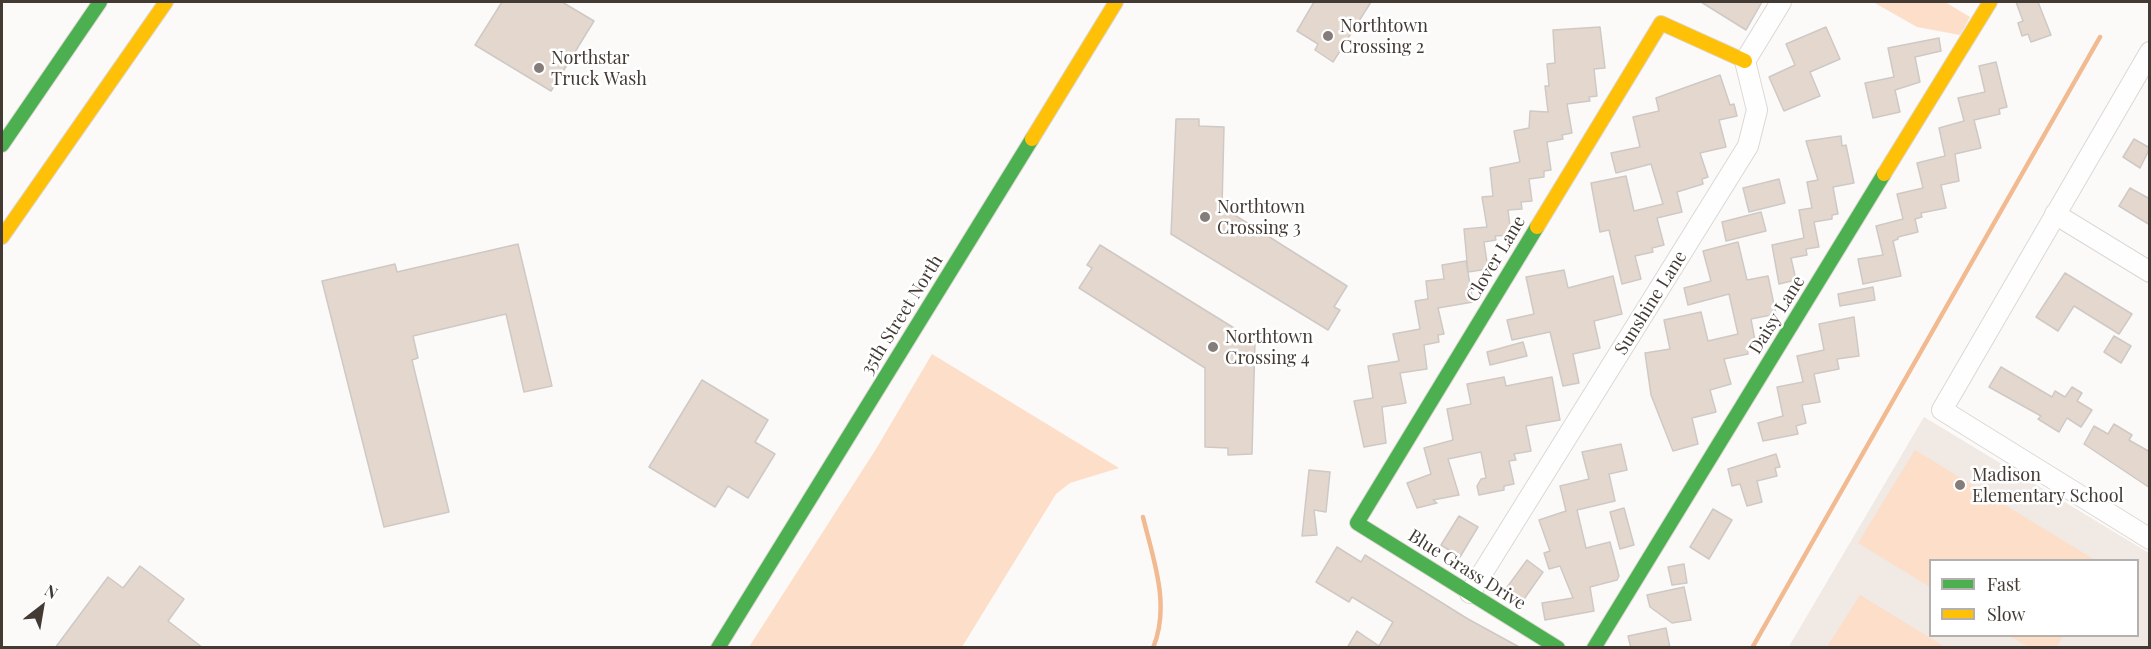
<!DOCTYPE html>
<style>
body{margin:0}
#map{position:relative;width:2151px;height:649px;overflow:hidden;background:#fcfaf8;font-family:"Playfair Display",serif}
canvas{display:block}
.frame{position:absolute;inset:0;border:3px solid #433a34;pointer-events:none}
.legend{position:absolute;left:1929px;top:559px;width:210px;height:78px;box-sizing:border-box;background:#fff;border:2px solid #b4b0ae;margin:0;padding:8px 10px;list-style:none;font-size:18px;color:#433a34}
.legend li{display:flex;align-items:center;gap:12px;height:30px}
.legend b{width:30px;border:2px solid #b4b0ae}
.north{position:absolute;left:12px;top:577px;width:60px;height:60px;-webkit-text-stroke:4px #fff;paint-order:stroke;rotate:31deg;font-size:16px;font-weight:700;line-height:24px;text-align:center;color:#433a34}
.north::after{content:'';display:block;margin:auto;width:21px;height:27px;background:#433a34;clip-path:polygon(50% 0,100% 100%,50% 72%,0 100%)}
</style>
<div id="map">
<canvas width="2151" height="649"></canvas>
<div class="frame"></div>
<ul class="legend">
<li><b style="height:8px;background:#4caf50"></b>Fast</li>
<li><b style="height:8px;background:#ffc107"></b>Slow</li>
</ul>
<div class="north">N</div>
</div>
<script>
const c = document.querySelector('canvas').getContext('2d');
c.lineJoin = 'round';
function fill(path, color) { c.fillStyle = color; c.fill(path, 'evenodd'); }
function trace(path, color, width, dash) { c.strokeStyle = color; c.lineWidth = width; c.lineCap = dash ? 'butt' : 'round'; c.setLineDash(dash || []); c.stroke(path); }
function label(font, color, halo, rows, align = 'center') {
  c.font = font + ' "Playfair Display",serif'; c.lineWidth = 5; c.setLineDash([]); c.textBaseline = 'middle'; c.strokeStyle = halo; c.fillStyle = color; for (const [text, x, y, turn = 0] of rows) {
    c.save(); c.translate(x, y); c.rotate((+turn || 0) * Math.PI / 180); c.textAlign = isNaN(turn) ? turn : align; if (halo) c.strokeText(text, 0, 0); c.fillText(text, 0, 0); c.restore();
  }
}
const built = new Path2D(`
 M 1924,417 L 2149,553 L 2149,647 L 1788,648 ZM 1930,560 L 2138,560 L 2138,636 L 1930,636 Z`);
const green = new Path2D(`
 M 1873,2 L 1945,2 L 1970,17 L 1960,35 L 1917,27 Z
 M 932,354 L 1119,468 L 1070,483 L 1056,494 L 962,647 L 749,647 L 876,449 Z
 M 1915,450 L 2095,560 L 1930,560 L 1930,587 L 1858,543 Z
 M 1860,595 L 1945,647 L 1827,647 Z
 M 2009,636 L 2063,636 L 2056,648 L 2029,647 Z`);
const stream = new Path2D(`
 M 1143,517 C 1153,559 1171,605 1153,648
 M 1752,648 L 2100,37`);
const building = new Path2D(`
 M 502,2 L 562,2 L 594,21 L 551,91 L 475,45 Z
 M 1314,2 L 1371,2 L 1333,62 L 1315,50 L 1318,44 L 1297,31 Z
 M 1701,2 L 1762,2 L 1746,30 Z
 M 2016,2 L 2038,2 L 2051,35 L 2031,42 L 2028,34 L 2022,36 L 2018,23 L 2023,21 Z
 M 1600,27 L 1605,68 L 1594,69 L 1597,96 L 1589,97 L 1590,101 L 1567,104 L 1572,133 L 1562,135 L 1563,139 L 1547,142 L 1551,170 L 1544,171 L 1544,177 L 1529,179 L 1532,201 L 1521,202 L 1522,209 L 1508,210 L 1511,235 L 1495,236 L 1496,240 L 1484,242 L 1488,269 L 1468,272 L 1464,229 L 1487,227 L 1482,197 L 1493,196 L 1490,168 L 1520,162 L 1514,131 L 1529,128 L 1530,111 L 1548,112 L 1545,86 L 1549,86 L 1547,64 L 1555,63 L 1553,30 Z
 M 1826,27 L 1840,59 L 1810,72 L 1820,96 L 1784,111 L 1769,77 L 1795,65 L 1786,44 Z
 M 1939,38 L 1941,51 L 1915,57 L 1920,82 L 1895,90 L 1900,112 L 1873,118 L 1865,83 L 1894,77 L 1888,48 Z
 M 1996,62 L 2007,107 L 1999,109 L 2000,114 L 1974,120 L 1981,148 L 1955,154 L 1959,181 L 1941,185 L 1946,208 L 1921,213 L 1922,217 L 1915,219 L 1918,232 L 1898,237 L 1898,239 L 1893,241 L 1901,276 L 1863,284 L 1858,259 L 1883,255 L 1876,226 L 1903,219 L 1897,194 L 1923,188 L 1917,163 L 1945,156 L 1939,128 L 1964,121 L 1958,98 L 1985,92 L 1979,66 Z
 M 1720,75 L 1730,105 L 1734,104 L 1737,116 L 1719,120 L 1726,147 L 1700,153 L 1708,177 L 1702,179 L 1703,184 L 1677,192 L 1682,212 L 1657,218 L 1664,245 L 1652,248 L 1653,252 L 1635,256 L 1641,279 L 1622,284 L 1609,230 L 1600,232 L 1591,183 L 1626,176 L 1634,211 L 1663,204 L 1651,164 L 1616,173 L 1611,153 L 1640,147 L 1633,117 L 1659,111 L 1656,98 Z
 M 1176,119 L 1199,119 L 1199,126 L 1224,127 L 1222,207 L 1347,286 L 1334,307 L 1340,310 L 1328,330 L 1171,234 Z
 M 1841,136 L 1842,146 L 1846,145 L 1854,183 L 1833,187 L 1838,214 L 1832,215 L 1832,219 L 1814,222 L 1819,247 L 1806,249 L 1807,255 L 1791,258 L 1796,280 L 1779,284 L 1772,245 L 1804,238 L 1799,210 L 1812,208 L 1807,182 L 1818,180 L 1806,141 Z
 M 2134,139 L 2150,148 L 2140,168 L 2123,157 Z
 M 1779,179 L 1785,203 L 1749,212 L 1743,188 Z
 M 2130,188 L 2150,199 L 2150,225 L 2119,206 Z
 M 1761,212 L 1766,231 L 1726,241 L 1722,222 Z
 M 1738,242 L 1747,280 L 1768,276 L 1776,314 L 1751,319 L 1756,346 L 1747,348 L 1748,354 L 1724,359 L 1731,384 L 1710,390 L 1716,412 L 1692,418 L 1698,444 L 1673,451 L 1651,395 L 1645,353 L 1670,349 L 1664,320 L 1701,312 L 1708,341 L 1738,334 L 1729,294 L 1688,305 L 1684,288 L 1711,281 L 1703,251 Z
 M 518,244 L 552,386 L 524,392 L 506,314 L 413,336 L 418,358 L 412,360 L 449,512 L 384,527 L 322,281 L 395,264 L 397,272 Z
 M 1100,245 L 1255,341 L 1252,454 L 1228,455 L 1228,448 L 1205,447 L 1205,368 L 1079,288 L 1092,268 L 1087,265 Z
 M 1466,261 L 1473,302 L 1438,308 L 1444,334 L 1438,335 L 1439,342 L 1424,345 L 1427,369 L 1400,373 L 1406,403 L 1382,407 L 1386,443 L 1364,447 L 1354,401 L 1373,398 L 1368,366 L 1399,361 L 1393,334 L 1420,329 L 1415,301 L 1428,299 L 1426,281 L 1444,279 L 1442,265 Z
 M 1564,270 L 1568,288 L 1613,276 L 1622,314 L 1594,321 L 1600,348 L 1573,354 L 1579,383 L 1563,386 L 1550,332 L 1512,340 L 1507,320 L 1534,314 L 1526,277 Z
 M 2065,273 L 2132,314 L 2119,334 L 2074,306 L 2058,331 L 2036,317 Z
 M 1873,287 L 1875,300 L 1840,306 L 1838,294 Z
 M 1854,317 L 1859,356 L 1837,359 L 1839,369 L 1814,374 L 1820,402 L 1802,405 L 1806,423 L 1796,426 L 1798,434 L 1763,441 L 1758,423 L 1783,416 L 1777,387 L 1803,382 L 1797,356 L 1824,350 L 1819,324 Z
 M 2114,336 L 2131,346 L 2121,363 L 2104,352 Z
 M 1523,342 L 1527,356 L 1490,365 L 1487,352 Z
 M 2001,367 L 2052,397 L 2055,391 L 2065,397 L 2072,387 L 2082,393 L 2077,401 L 2092,410 L 2081,427 L 2067,418 L 2059,432 L 2038,419 L 2041,416 L 1989,387 Z
 M 1504,377 L 1506,386 L 1552,377 L 1560,420 L 1526,426 L 1531,451 L 1514,454 L 1516,460 L 1509,461 L 1514,484 L 1504,486 L 1504,490 L 1479,495 L 1477,486 L 1481,479 L 1486,478 L 1481,452 L 1448,459 L 1459,495 L 1433,500 L 1437,503 L 1417,508 L 1407,483 L 1431,474 L 1424,448 L 1453,440 L 1447,409 L 1471,404 L 1467,384 Z
 M 702,380 L 768,420 L 755,442 L 775,454 L 748,498 L 728,486 L 715,507 L 649,467 Z
 M 2114,424 L 2132,435 L 2129,440 L 2150,452 L 2150,488 L 2084,444 L 2094,426 L 2108,434 Z
 M 1621,444 L 1627,470 L 1609,474 L 1615,501 L 1577,510 L 1586,548 L 1610,542 L 1619,576 L 1617,580 L 1590,587 L 1594,611 L 1545,620 L 1542,603 L 1573,598 L 1560,566 L 1549,569 L 1544,553 L 1550,551 L 1539,520 L 1566,511 L 1560,486 L 1589,479 L 1582,452 Z
 M 1776,454 L 1780,467 L 1775,468 L 1777,476 L 1757,481 L 1762,502 L 1747,506 L 1740,484 L 1732,486 L 1728,469 Z
 M 1309,470 L 1330,472 L 1326,512 L 1314,510 L 1317,535 L 1302,536 Z
 M 1624,508 L 1634,545 L 1620,549 L 1610,512 Z
 M 1713,509 L 1732,520 L 1709,559 L 1690,547 Z
 M 1459,516 L 1478,527 L 1460,557 L 1441,545 Z
 M 1337,547 L 1361,562 L 1365,555 L 1468,619 L 1521,648 L 1347,648 L 1357,631 L 1379,646 L 1393,622 L 1352,597 L 1349,602 L 1316,582 Z
 M 1527,560 L 1543,572 L 1522,602 L 1505,590 Z
 M 1684,564 L 1687,583 L 1672,585 L 1668,567 Z
 M 140,566 L 184,599 L 168,621 L 203,648 L 55,648 L 108,577 L 123,588 Z
 M 1684,587 L 1691,620 L 1672,623 L 1650,607 L 1647,595 Z
 M 1666,628 L 1670,648 L 1631,648 L 1628,636 Z`);
const street = new Path2D(`
 M 2150,52 L 1942,410 L 2150,539
 M 2055,214 L 2150,272
 M 1470,593 L 1748,146 L 1757,110 L 1745,61 L 1781,2`);
const fast = new Path2D(`
 M 2,145 L 100,2
 M 1537,227 L 1357,523 L 1558,648
 M 718,648 L 1032,139
 M 1594,648 L 1884,174`);
const slow = new Path2D(`
 M 1032,139 L 1116,2
 M 1884,174 L 1990,2
 M 1537,227 L 1661,23 L 1745,61
 M 2,237 L 166,2`);
const markers = [
 [1328,36,6,"#847d79"],
 [539,68,6,"#847d79"],
 [1205,217,6,"#847d79"],
 [1213,347,6,"#847d79"],
 [1960,485,6,"#847d79"]
];
const poiNames = [
 ["Northtown",1340,26],
 ["Crossing 2",1340,47],
 ["Northstar",551,58],
 ["Truck Wash",551,79],
 ["Northtown",1217,207],
 ["Crossing 3",1217,228],
 ["Northtown",1225,337],
 ["Crossing 4",1225,358],
 ["Madison",1972,475],
 ["Elementary School",1972,496]
];
const streetNames = [
 ["Clover Lane",1496,259,-59],
 ["Sunshine Lane",1651,303,-58],
 ["35th Street North",902,315,-58],
 ["Daisy Lane",1777,315,-58],
 ["Blue Grass Drive",1467,570,32]
];
fill(built, '#f0e9e4');
fill(green, '#fcdec9');
trace(stream, '#f2ba90', 4.5);
fill(building, '#e4d7ce');
trace(building, '#cec9c5', 1.5);
trace(street, '#dbd7d3', 22);
trace(fast, '#dbd7d3', 16);
trace(slow, '#dbd7d3', 16);
trace(street, '#fffefe', 20);
trace(fast, '#4caf50', 14);
trace(slow, '#ffc107', 14);
for (const [x, y, r, color] of markers) { const dot = new Path2D(); dot.arc(x, y, r, 0, 2 * Math.PI); c.fillStyle = color; c.fill(dot); trace(dot, '#fff', 2); }
label('18px', '#433a34', '#fff', poiNames, 'left');
label('18px', '#433a34', '#fff', streetNames);
</script>
